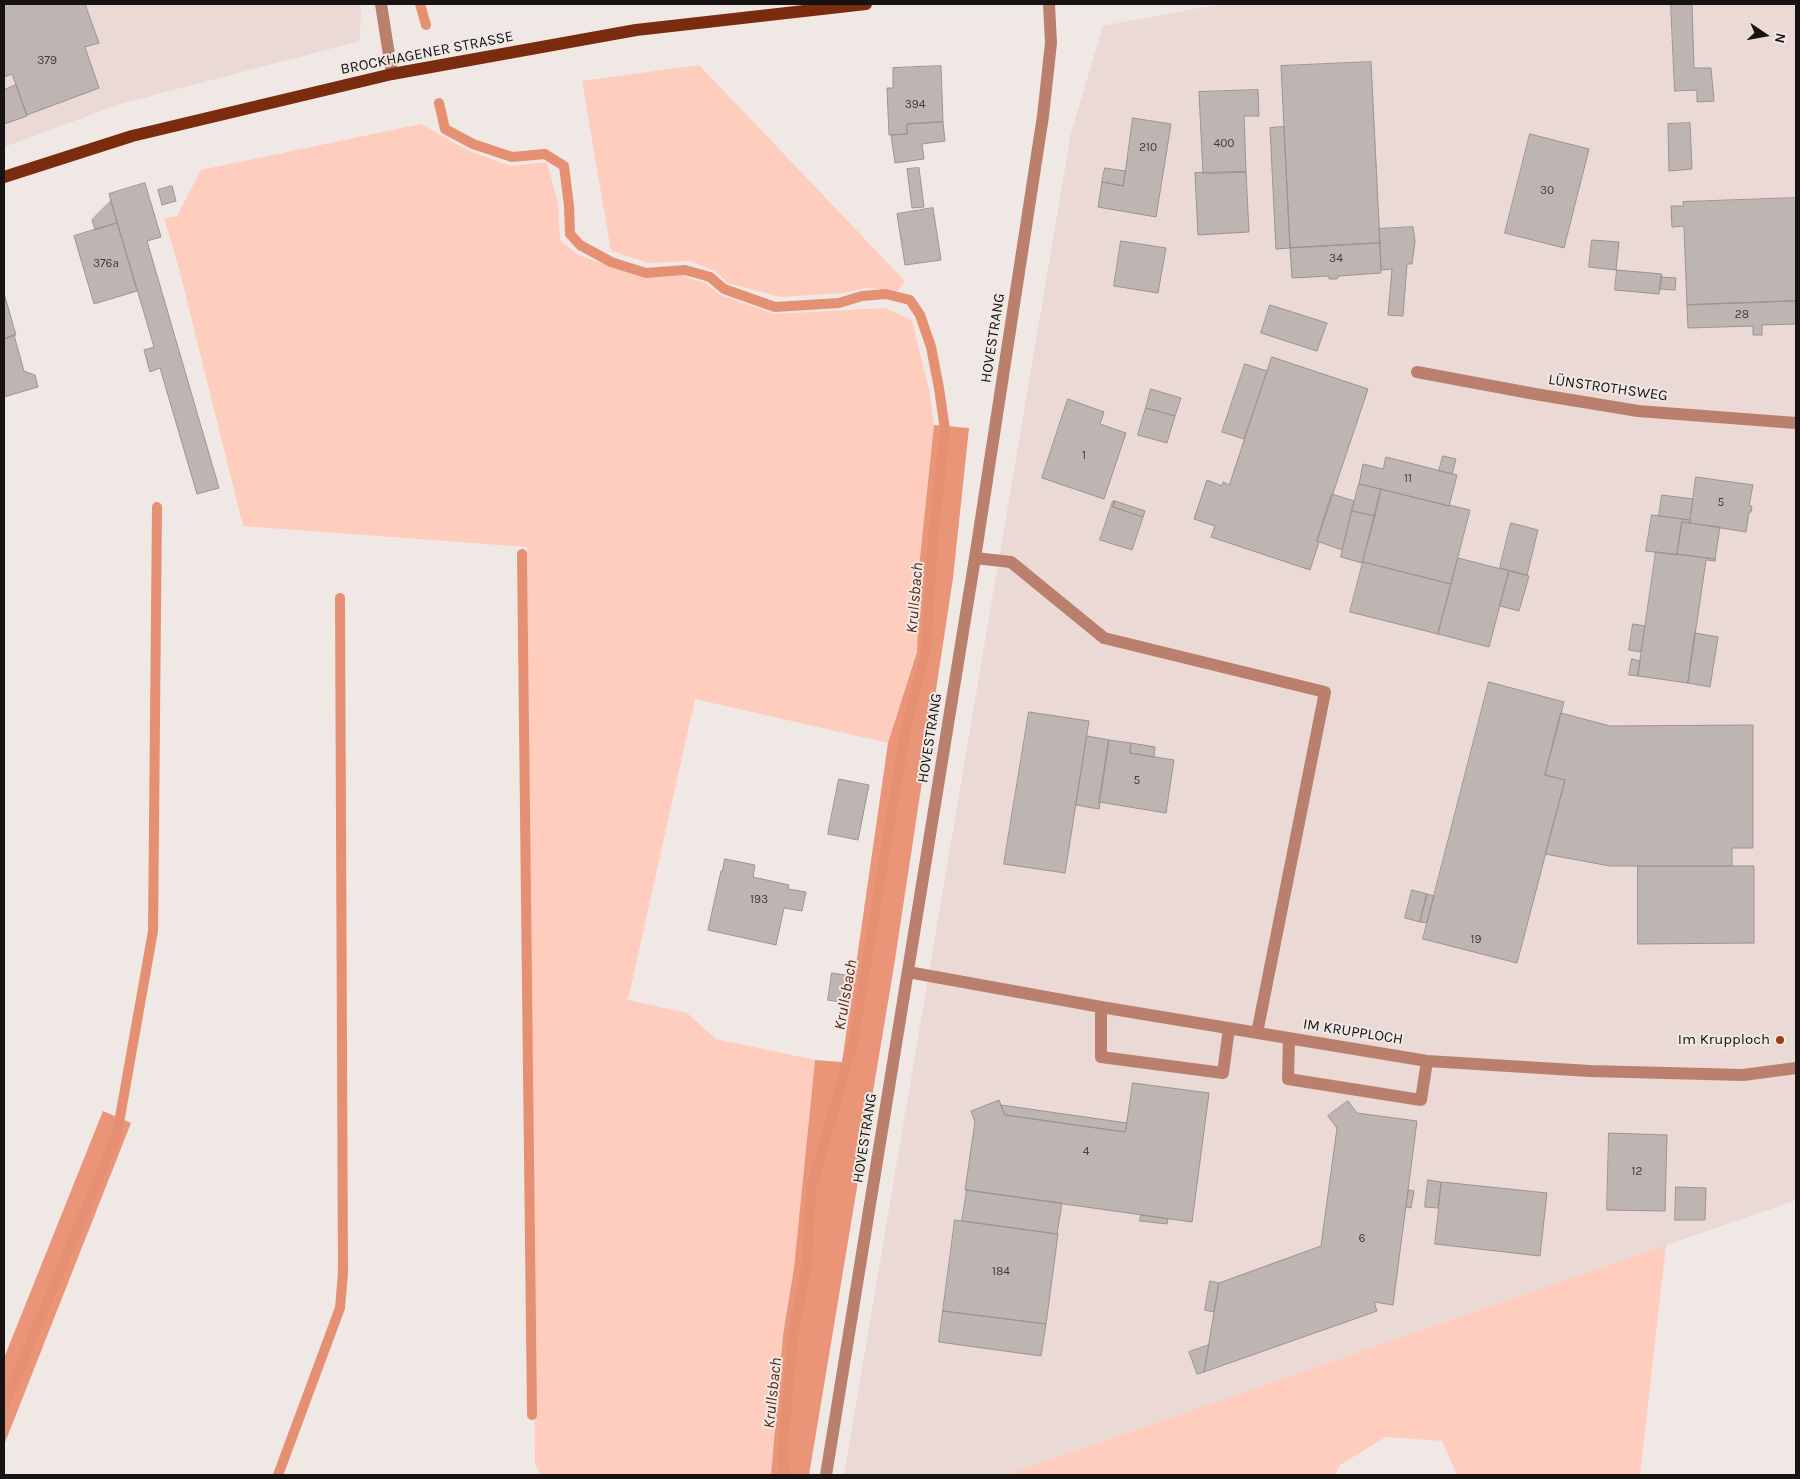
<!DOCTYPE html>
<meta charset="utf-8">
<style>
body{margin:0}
#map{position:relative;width:1800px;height:1479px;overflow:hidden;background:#f0e8e5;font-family:Karla,sans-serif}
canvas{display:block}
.frame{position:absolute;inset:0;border:5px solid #161312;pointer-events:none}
.north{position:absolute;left:1740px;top:10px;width:50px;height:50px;-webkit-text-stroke:4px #f0e8e5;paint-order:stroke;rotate:102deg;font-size:14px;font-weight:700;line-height:20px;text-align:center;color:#161312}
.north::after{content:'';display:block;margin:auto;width:18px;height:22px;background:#161312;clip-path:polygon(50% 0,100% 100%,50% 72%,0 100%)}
</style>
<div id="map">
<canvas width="1800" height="1479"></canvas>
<div class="frame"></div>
<div class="north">N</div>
</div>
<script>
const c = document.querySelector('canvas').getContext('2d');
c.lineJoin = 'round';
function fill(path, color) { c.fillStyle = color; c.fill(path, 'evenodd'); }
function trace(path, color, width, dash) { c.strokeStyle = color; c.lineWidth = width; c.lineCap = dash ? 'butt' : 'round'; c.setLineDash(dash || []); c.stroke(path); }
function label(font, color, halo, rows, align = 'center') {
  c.font = font + ' Karla,sans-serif'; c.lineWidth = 4; c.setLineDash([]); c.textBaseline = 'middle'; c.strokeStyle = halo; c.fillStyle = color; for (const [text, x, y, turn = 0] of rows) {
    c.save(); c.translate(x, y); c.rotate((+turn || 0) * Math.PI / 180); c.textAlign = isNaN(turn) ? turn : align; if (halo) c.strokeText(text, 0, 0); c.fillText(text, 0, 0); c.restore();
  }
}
const built = new Path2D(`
 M 4,4 L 361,4 L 360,41 L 120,104 L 4,147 Z
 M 1220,4 L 1796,4 L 1796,1200 L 1006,1475 L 844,1475 L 1071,133 L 1103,26 Z`);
const green = new Path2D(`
 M 699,65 L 905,281 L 898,291 L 864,288 L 844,293 L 780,297 L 728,283 L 715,271 L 690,261 L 649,263 L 611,251 L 582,81 Z
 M 421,124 L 469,151 L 511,166 L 547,162 L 558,204 L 560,240 L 578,255 L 643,278 L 683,276 L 705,283 L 720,295 L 774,314 L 885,308 L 912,320 L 929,389 L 934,425 L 920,558 L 917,652 L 888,743 L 695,699 L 628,1000 L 687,1013 L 716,1039 L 815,1060 L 794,1268 L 783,1335 L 771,1475 L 540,1475 L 535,1463 L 527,547 L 243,526 L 180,272 L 164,218 L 177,216 L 201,170 Z
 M 1666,1245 L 1640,1475 L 1457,1475 L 1442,1441 L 1386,1437 L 1340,1465 L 1335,1475 L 1006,1475 Z`);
const forest = new Path2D(`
 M 934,425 L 969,428 L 953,578 L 894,966 L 809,1475 L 771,1475 L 783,1335 L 794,1268 L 815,1060 L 842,1062 L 888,743 L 917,652 L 920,558 Z
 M 103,1111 L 131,1123 L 4,1445 L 4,1358 Z`);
const stream = new Path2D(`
 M 420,4 L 426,25
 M 439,103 L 445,129 L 473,144 L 512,157 L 545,154 L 564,166 L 569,206 L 570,234 L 580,245 L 611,262 L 646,273 L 685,270 L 710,277 L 724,289 L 775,307 L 839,303 L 862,296 L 886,294 L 910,300 L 920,315 L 931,347 L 939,388 L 945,430 L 933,537 L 926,650 L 905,733 L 854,1038 L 811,1190 L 807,1264 L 793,1336 L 782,1455 L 785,1475
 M 522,554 L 532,1415
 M 4,1406 L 117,1134 L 153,931 L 157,507
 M 278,1475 L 340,1308 L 343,1273 L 340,598`);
const building = new Path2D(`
 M 4,4 L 85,4 L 99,43 L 85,47 L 99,88 L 27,115 L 12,74 L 4,77 Z
 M 1671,4 L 1692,4 L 1694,68 L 1711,68 L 1714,101 L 1697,102 L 1697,90 L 1675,91 Z
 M 1371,62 L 1380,243 L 1290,248 L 1281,66 Z
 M 941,66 L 943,122 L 907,124 L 907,134 L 889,135 L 887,88 L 893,88 L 893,68 Z
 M 16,85 L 27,116 L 4,124 L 4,90 Z
 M 1258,90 L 1259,116 L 1244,116 L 1246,172 L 1203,174 L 1199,92 Z
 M 1133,118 L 1171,124 L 1156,217 L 1098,207 L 1102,182 L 1123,186 Z
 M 943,122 L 945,141 L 922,144 L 924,159 L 895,163 L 891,135 L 907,134 L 907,124 Z
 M 1690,123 L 1692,169 L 1669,171 L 1668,124 Z
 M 1284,127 L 1290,248 L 1276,249 L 1270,128 Z
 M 1530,134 L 1589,149 L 1564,248 L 1505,233 Z
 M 919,168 L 924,207 L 912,208 L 907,169 Z
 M 1105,168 L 1125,171 L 1123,186 L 1102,182 Z
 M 1246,172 L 1249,232 L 1198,235 L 1195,173 Z
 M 145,183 L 161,237 L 147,241 L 219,488 L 197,494 L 160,368 L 150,372 L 144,350 L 154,347 L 109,194 Z
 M 172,186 L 176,201 L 162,205 L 158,190 Z
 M 1796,198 L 1796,301 L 1687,305 L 1684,226 L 1672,227 L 1671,206 L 1684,206 L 1683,202 Z
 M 111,201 L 117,223 L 95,230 L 92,220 Z
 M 933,208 L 941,260 L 905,265 L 897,214 Z
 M 117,223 L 137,291 L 94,304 L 74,236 Z
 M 1413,227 L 1415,242 L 1412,264 L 1407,264 L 1403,316 L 1388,315 L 1392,269 L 1381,270 L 1379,229 Z
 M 1592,240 L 1619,242 L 1616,270 L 1589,267 Z
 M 1121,241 L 1166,248 L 1158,293 L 1114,286 Z
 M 1380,243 L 1381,273 L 1338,276 L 1338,278 L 1336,279 L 1329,279 L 1329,276 L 1292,278 L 1290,248 Z
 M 1617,270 L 1662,274 L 1659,294 L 1615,290 Z
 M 1661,277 L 1676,278 L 1675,290 L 1660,289 Z
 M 4,293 L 16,335 L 4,339 Z
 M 1796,301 L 1796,324 L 1762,325 L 1762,335 L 1753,335 L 1753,326 L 1688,328 L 1687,305 Z
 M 1270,305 L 1327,323 L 1317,351 L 1261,333 Z
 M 14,335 L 24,371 L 35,375 L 38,387 L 4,397 L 4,339 Z
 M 1272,357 L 1368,389 L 1317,541 L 1319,542 L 1310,570 L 1211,537 L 1215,526 L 1194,519 L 1207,480 L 1222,486 L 1223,482 L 1229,485 Z
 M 1245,364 L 1267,371 L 1244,439 L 1222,432 Z
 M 1151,389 L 1181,398 L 1175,416 L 1146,408 Z
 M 1068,399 L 1104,412 L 1100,424 L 1126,433 L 1104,499 L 1042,478 Z
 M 1146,408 L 1175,416 L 1167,443 L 1138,435 Z
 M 1443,456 L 1456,459 L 1452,474 L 1439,471 Z
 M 1386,457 L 1457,475 L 1449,506 L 1359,484 L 1363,464 L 1383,469 Z
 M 1696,477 L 1753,485 L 1749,506 L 1752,506 L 1751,512 L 1749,512 L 1746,532 L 1690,523 Z
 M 1359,484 L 1381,489 L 1375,516 L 1352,511 Z
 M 1381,489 L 1449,506 L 1449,505 L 1470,510 L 1451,584 L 1363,562 Z
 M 1332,494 L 1354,501 L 1342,550 L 1317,541 Z
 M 1662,495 L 1693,499 L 1690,520 L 1659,516 Z
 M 1113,501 L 1115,501 L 1113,507 L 1143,517 L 1132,550 L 1100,540 Z
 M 1115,501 L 1145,511 L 1143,517 L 1113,507 Z
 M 1352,511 L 1375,516 L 1362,563 L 1341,557 Z
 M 1652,515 L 1690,520 L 1690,523 L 1682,522 L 1677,555 L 1646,551 Z
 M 1682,522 L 1720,527 L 1715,559 L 1677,554 Z
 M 1511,523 L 1538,530 L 1527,575 L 1500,568 Z
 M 1656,552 L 1716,559 L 1715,561 L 1706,560 L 1688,683 L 1638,676 Z
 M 1458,558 L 1509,571 L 1489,647 L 1438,634 Z
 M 1363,562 L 1451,584 L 1438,634 L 1350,612 Z
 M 1509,571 L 1529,576 L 1519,611 L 1500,606 Z
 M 1633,624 L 1645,626 L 1641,652 L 1629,650 Z
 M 1695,633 L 1718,637 L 1710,687 L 1688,683 Z
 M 1632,659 L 1640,661 L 1638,676 L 1629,675 Z
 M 1489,682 L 1564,702 L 1545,775 L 1565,780 L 1517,963 L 1423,939 Z
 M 1029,712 L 1089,721 L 1065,873 L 1004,864 Z
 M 1561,713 L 1610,726 L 1753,725 L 1753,848 L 1732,848 L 1732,866 L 1610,866 L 1545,854 L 1565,780 L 1545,775 Z
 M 1087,736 L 1109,740 L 1099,809 L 1076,805 Z
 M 1109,740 L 1131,743 L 1130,753 L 1174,760 L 1166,813 L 1099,802 Z
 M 1131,743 L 1155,747 L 1154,757 L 1130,753 Z
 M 839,779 L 869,785 L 858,840 L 828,834 Z
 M 725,859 L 755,865 L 753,877 L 789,885 L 788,889 L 806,892 L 802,911 L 784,908 L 776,945 L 708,930 L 721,871 L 722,871 Z
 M 1638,866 L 1754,866 L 1754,943 L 1638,944 Z
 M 1412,890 L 1427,894 L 1420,922 L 1405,918 Z
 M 1427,894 L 1434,896 L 1427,923 L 1420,922 Z
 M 832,973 L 851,976 L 847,1003 L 828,1000 Z
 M 1133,1083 L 1209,1093 L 1192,1222 L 965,1190 L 975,1122 L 971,1111 L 999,1100 L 1005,1115 L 1125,1132 Z
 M 1348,1101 L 1357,1113 L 1417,1121 L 1393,1305 L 1374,1302 L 1377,1311 L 1204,1372 L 1219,1283 L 1321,1246 L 1337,1128 L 1328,1116 Z
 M 1001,1105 L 1127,1123 L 1126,1128 L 1125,1132 L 1005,1115 Z
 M 1609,1133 L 1667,1135 L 1665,1211 L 1607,1210 Z
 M 1428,1180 L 1441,1182 L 1438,1208 L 1425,1207 Z
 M 1442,1182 L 1547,1193 L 1540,1256 L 1435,1244 Z
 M 1676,1187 L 1706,1188 L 1705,1220 L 1675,1220 Z
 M 967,1190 L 1062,1203 L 1057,1234 L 962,1221 Z
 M 1409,1190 L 1414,1191 L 1411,1208 L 1406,1207 Z
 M 1141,1215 L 1168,1219 L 1167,1224 L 1140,1221 Z
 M 955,1220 L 1058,1234 L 1046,1324 L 943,1311 Z
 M 1210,1281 L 1219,1283 L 1214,1312 L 1205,1310 Z
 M 943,1311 L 1046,1324 L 1041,1356 L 939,1342 Z
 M 1209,1345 L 1204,1372 L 1197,1374 L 1189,1352 Z`);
const minor = new Path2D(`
 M 381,4 L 392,74
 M 1417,372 L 1535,394 L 1638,411 L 1796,423
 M 975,558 L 1011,562 L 1104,638 L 1325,692 L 1257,1033
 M 908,972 L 1101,1007 L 1427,1061 L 1590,1071 L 1743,1075 L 1796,1068
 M 1101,1007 L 1101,1057 L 1223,1073 L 1229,1028
 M 1289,1038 L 1288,1079 L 1421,1100 L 1427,1061
 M 826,1475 L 975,558 L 1043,116 L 1051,43 L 1049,4`);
const major = new Path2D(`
 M 4,177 L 132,136 L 392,74 L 636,30 L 866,4`);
const markers = [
 [1780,1040,5,"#a03a12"]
];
const numberNames = [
 ["379",47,61],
 ["394",915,105],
 ["400",1224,144],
 ["210",1148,148],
 ["30",1547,191],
 ["34",1336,259],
 ["376a",106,264],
 ["28",1742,315],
 ["1",1084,456],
 ["11",1408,479],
 ["5",1721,503],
 ["5",1137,781],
 ["193",759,900],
 ["19",1476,940],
 ["4",1086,1152],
 ["12",1637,1172],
 ["6",1362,1239],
 ["184",1001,1272]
];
const streetNames = [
 ["BROCKHAGENER STRASSE",427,53,-11],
 ["HOVESTRANG",993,338,-81],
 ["LÜNSTROTHSWEG",1608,388,8],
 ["HOVESTRANG",930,738,-81],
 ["IM KRUPPLOCH",1353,1032,9],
 ["HOVESTRANG",865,1138,-81]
];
const poiNames = [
 ["Im Krupploch",1770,1040]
];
const waterNames = [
 ["Krullsbach",915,598,-85],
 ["Krullsbach",846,995,-80],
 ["Krullsbach",773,1393,-84]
];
fill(built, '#ead9d4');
fill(green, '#fecdbd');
fill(forest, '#ea9478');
trace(stream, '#e59073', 10);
fill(building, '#beb5b3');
trace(building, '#9c9492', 1);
trace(minor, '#ba806d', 12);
trace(major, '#7b2c0e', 12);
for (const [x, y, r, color] of markers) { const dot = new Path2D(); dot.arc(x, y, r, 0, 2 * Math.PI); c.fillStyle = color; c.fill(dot); trace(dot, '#f0e8e5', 2); }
label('12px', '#403c3a', null, numberNames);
label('15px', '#161312', '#f0e8e5', streetNames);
label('15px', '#161312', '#f0e8e5', poiNames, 'right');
label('italic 16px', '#5a2411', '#f0e8e5', waterNames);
</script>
